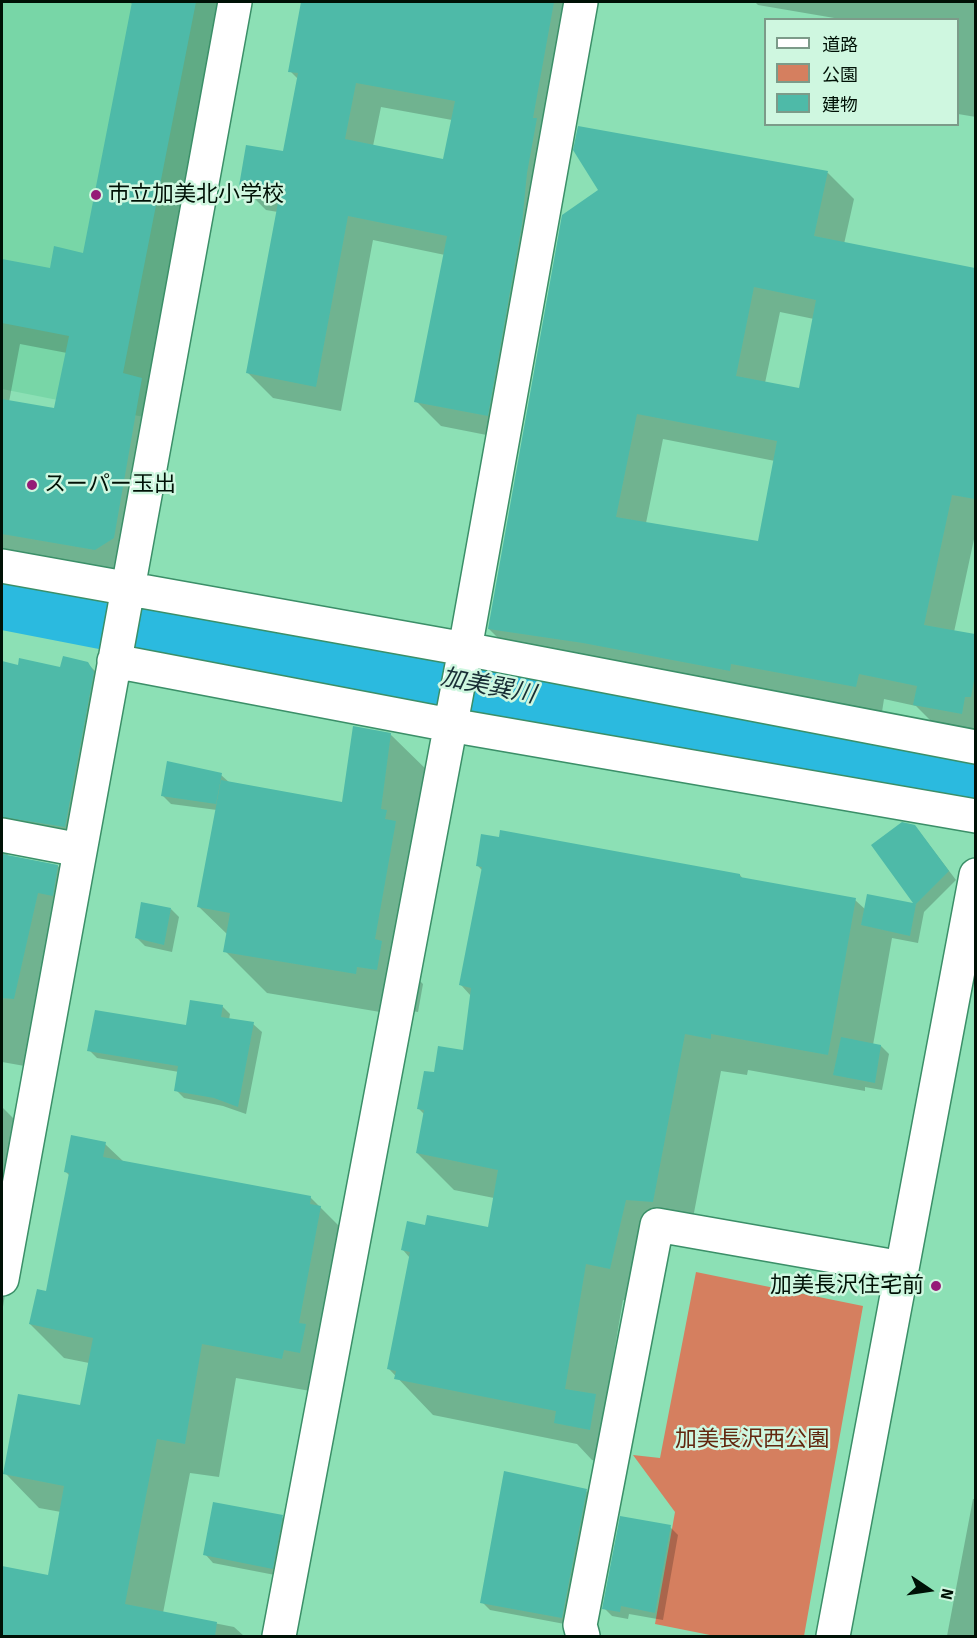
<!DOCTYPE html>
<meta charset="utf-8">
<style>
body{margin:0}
#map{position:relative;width:977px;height:1638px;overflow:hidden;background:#8ce0b5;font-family:Signika,"Noto Sans JP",sans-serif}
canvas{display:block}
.frame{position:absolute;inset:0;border:3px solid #001106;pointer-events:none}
.legend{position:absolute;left:764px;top:18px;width:195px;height:108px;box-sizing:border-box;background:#cff7e0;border:2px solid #7c9b89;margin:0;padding:8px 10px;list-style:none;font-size:18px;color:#001106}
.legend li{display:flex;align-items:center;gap:12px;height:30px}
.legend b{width:30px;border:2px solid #7c9b89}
.north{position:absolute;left:899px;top:1560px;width:60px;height:60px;-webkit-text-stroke:4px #cff7e0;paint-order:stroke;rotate:103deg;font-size:16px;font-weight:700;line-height:24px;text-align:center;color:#001106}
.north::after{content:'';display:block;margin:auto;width:21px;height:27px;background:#001106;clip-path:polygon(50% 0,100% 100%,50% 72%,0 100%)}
</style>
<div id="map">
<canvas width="977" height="1638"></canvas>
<div class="frame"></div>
<ul class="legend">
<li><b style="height:8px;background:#fff"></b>道路</li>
<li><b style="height:16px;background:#d57f5f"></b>公園</li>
<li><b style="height:16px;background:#4ebaa8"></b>建物</li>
</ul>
<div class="north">N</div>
</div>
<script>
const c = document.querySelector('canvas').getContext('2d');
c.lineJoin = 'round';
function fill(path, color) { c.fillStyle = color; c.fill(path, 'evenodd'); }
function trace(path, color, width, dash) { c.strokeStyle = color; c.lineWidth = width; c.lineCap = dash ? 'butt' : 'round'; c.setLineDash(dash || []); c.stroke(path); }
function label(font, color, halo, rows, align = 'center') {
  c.font = font + ' Signika,"Noto Sans JP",sans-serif'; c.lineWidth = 5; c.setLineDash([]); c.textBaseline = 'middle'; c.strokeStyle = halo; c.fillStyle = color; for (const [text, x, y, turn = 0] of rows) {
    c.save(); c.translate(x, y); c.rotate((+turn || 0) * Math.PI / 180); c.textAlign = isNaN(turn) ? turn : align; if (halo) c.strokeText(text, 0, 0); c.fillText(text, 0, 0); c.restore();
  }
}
const built = new Path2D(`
 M 2,2 L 228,2 L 149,418 L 2,389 Z`);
const green = new Path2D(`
 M 696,1272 L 863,1306 L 804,1636 L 715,1636 L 655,1624 L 675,1512 L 633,1455 L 660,1458 Z`);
const shadow = new Path2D(`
 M 128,2 L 223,2 L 148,386 L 164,402 L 118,572 L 2,552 L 2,260 L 51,270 L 84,255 L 133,4 ZM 20,344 L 67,353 L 55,410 L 9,402 Z
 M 434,2 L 583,2 L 512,440 L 441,426 L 416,401 L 445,255 L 373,240 L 341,411 L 273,398 L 248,373 L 278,212 L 266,210 L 241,185 L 284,152 L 298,79 L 290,71 L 428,41 ZM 381,107 L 452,120 L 444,160 L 373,146 Z
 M 755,2 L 976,2 L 976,117 L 958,114 L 958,20 L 846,20 L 758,5 Z
 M 579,128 L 828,173 L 854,199 L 844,244 L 976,269 L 976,530 L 954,632 L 976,636 L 976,737 L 941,731 L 916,706 L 884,699 L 882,712 L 515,655 L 489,629 L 600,191 ZM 780,312 L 814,319 L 800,390 L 765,383 ZM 663,439 L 775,461 L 759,543 L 646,523 Z
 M 2,663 L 20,667 L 62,669 L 87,663 L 112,688 L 89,850 L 12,846 L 7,856 L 58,866 L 82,890 L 36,1068 L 2,1062 Z
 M 390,734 L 433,776 L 417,978 L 423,984 L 418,1012 L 398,1009 L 398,1015 L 267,993 L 225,951 L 228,935 L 199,907 L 217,810 L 171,804 L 163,796 L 221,775 L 230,783 L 344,804 Z
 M 915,826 L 956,880 L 924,912 L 918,943 L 892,938 L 873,1045 L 881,1046 L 889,1054 L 882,1090 L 865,1087 L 865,1091 L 748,1070 L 747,1075 L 721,1071 L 689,1239 L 662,1236 L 646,1305 L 623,1300 L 605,1406 L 632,1433 L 626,1466 L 592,1460 L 577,1444 L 433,1415 L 389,1369 L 410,1258 L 403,1250 L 427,1227 L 489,1229 L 494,1198 L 454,1190 L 417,1153 L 424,1114 L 419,1109 L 435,1074 L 464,1051 L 471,996 L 461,985 L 483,871 L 477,865 L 740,875 L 743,879 L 855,900 L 866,910 L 868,896 L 916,905 L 873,845 Z
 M 171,909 L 179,917 L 172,952 L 145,946 L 136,937 Z
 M 222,1006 L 230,1014 L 229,1020 L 253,1024 L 262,1032 L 246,1114 L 223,1106 L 184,1098 L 176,1090 L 179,1072 L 97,1058 L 89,1050 L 187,1027 Z
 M 2,1107 L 31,1136 L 2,1313 Z
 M 105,1144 L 124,1162 L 310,1197 L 355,1242 L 316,1392 L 236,1378 L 219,1477 L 190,1473 L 163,1613 L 234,1627 L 244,1636 L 2,1636 L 2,1568 L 49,1577 L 61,1512 L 39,1508 L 5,1473 L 81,1407 L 89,1363 L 64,1358 L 30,1324 L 48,1293 L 70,1176 L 65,1171 Z
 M 505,1473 L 586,1491 L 595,1499 L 570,1625 L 490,1610 L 482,1602 Z
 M 973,1499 L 976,1499 L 976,1636 L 947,1636 Z
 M 282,1517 L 290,1525 L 280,1576 L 213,1563 L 205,1554 Z
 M 670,1527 L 678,1535 L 663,1620 L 629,1614 L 628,1619 L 612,1616 L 604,1608 Z`);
const river = new Path2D(`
 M 2,595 L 474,687 L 976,779`);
const building = new Path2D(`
 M 132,2 L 196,2 L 123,373 L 142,378 L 114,538 L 95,550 L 2,534 L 2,399 L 54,408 L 69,336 L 2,323 L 2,259 L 50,268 L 54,246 L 83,253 Z
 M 301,2 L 554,2 L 533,118 L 537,118 L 527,173 L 522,224 L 488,416 L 414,402 L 447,236 L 348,216 L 316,387 L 246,373 L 280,192 L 239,186 L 246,145 L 283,151 L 298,73 L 288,72 ZM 356,83 L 455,101 L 443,159 L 345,139 Z
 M 578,126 L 828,171 L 814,236 L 975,268 L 975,499 L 952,495 L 924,625 L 975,634 L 975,675 L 971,697 L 965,697 L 962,714 L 913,705 L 917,686 L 859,674 L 856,687 L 731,664 L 730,671 L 583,643 L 488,629 L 562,215 L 598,190 L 573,150 ZM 754,287 L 816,300 L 799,388 L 736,376 ZM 637,414 L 777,441 L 758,541 L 616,517 Z
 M 63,656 L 88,662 L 94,672 L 65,827 L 2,817 L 2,661 L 18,665 L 19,658 L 60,667 Z
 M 353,726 L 391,733 L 381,809 L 387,810 L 385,819 L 396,821 L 375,939 L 382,941 L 377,970 L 357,967 L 356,974 L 223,952 L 230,913 L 197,907 L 221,780 L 342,802 Z
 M 167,761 L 222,773 L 216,804 L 161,796 Z
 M 902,822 L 915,825 L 949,871 L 916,904 L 910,936 L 861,925 L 867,894 L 913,903 L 871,845 Z
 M 500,830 L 740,874 L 740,877 L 856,898 L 828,1055 L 711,1034 L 711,1039 L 685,1034 L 653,1202 L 626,1200 L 610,1269 L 586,1264 L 565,1389 L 596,1394 L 590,1430 L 554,1423 L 556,1411 L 394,1379 L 396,1371 L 387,1369 L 410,1252 L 401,1250 L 407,1221 L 425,1225 L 427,1215 L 488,1227 L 498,1170 L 416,1153 L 424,1110 L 417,1109 L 424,1071 L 434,1072 L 438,1046 L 463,1050 L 471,988 L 459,985 L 482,867 L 476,866 L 481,834 L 499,837 Z
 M 2,854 L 58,865 L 53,896 L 38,893 L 14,999 L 2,998 Z
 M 141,902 L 171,908 L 164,945 L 135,938 Z
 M 190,1000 L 223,1005 L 221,1017 L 254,1022 L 238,1107 L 214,1098 L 174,1091 L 178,1066 L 87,1051 L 95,1010 L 186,1025 Z
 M 841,1037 L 881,1045 L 875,1083 L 833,1075 Z
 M 71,1135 L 106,1142 L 103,1157 L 311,1196 L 310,1204 L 321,1206 L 299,1323 L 306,1324 L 300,1353 L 284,1350 L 282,1359 L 202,1344 L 185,1444 L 157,1439 L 125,1604 L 217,1622 L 215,1636 L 2,1636 L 2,1566 L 48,1575 L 64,1486 L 3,1474 L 18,1394 L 80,1405 L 93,1338 L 29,1324 L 37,1289 L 46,1291 L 69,1173 L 64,1172 Z
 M 504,1471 L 587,1489 L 562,1618 L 480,1603 Z
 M 213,1502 L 283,1515 L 273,1569 L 203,1555 Z
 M 620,1516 L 671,1525 L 655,1613 L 621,1606 L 620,1612 L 602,1609 Z`);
const minor = new Path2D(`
 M 2,566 L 465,649 L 976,747
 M 114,661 L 450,725 L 976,816
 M 2,835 L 80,850
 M 2,1279 L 235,2
 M 279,1636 L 465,649 L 581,2
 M 583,1636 L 580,1625 L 657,1225 L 902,1268
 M 833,1636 L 976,875`);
const markers = [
 [96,195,6,"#951c77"],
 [32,485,6,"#951c77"],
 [936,1286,6,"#951c77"]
];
const poiNames = [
 ["市立加美北小学校",108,195],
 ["スーパー玉出",44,485],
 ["加美長沢住宅前",924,1286,"right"]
];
const parkNames = [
 ["加美長沢西公園",752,1440]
];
const waterNames = [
 ["加美巽川",488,687,11]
];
fill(built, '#78d6a7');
fill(green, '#d57f5f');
fill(shadow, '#0003');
trace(river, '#2bbadf', 69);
fill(building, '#4ebaa8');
trace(minor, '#3b8f68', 36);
trace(minor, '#fff', 33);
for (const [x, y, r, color] of markers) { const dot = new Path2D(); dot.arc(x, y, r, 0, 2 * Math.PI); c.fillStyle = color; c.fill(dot); trace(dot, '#cff7e0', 2); }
label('22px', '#001106', '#cff7e0', poiNames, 'left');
label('22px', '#62270f', '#cff7e0', parkNames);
label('italic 24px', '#182e35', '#cff7e0', waterNames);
</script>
